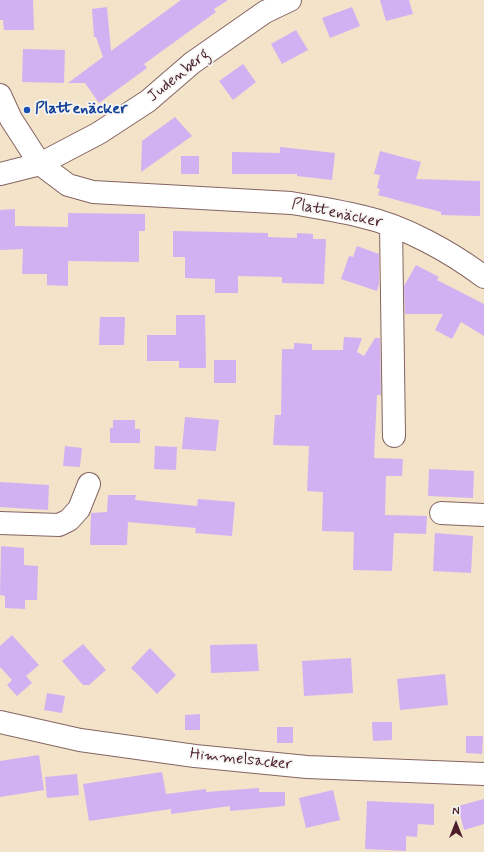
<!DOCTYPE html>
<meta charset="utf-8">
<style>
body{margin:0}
#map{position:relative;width:484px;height:852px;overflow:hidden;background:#f2e3c9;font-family:Mynerve,sans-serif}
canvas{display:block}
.north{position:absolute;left:436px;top:804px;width:40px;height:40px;-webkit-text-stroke:3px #f6f6f2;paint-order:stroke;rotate:0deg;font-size:11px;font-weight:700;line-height:16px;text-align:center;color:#4a1f2b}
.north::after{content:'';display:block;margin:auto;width:14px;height:18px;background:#4a1f2b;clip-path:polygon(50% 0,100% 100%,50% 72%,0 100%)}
</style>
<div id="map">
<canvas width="484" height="852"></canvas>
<div class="north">N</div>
</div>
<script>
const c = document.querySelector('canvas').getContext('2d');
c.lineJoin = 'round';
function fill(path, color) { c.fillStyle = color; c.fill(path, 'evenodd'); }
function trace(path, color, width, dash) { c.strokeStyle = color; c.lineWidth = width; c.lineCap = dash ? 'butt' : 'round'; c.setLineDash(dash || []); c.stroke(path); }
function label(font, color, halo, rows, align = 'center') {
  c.font = font + ' Mynerve,sans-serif'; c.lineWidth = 3.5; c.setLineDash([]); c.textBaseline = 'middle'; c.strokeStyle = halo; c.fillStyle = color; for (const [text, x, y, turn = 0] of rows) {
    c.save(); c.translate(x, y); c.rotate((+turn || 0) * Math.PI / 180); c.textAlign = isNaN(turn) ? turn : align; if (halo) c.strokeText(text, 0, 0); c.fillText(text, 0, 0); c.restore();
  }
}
const building = new Path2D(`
 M 0,0 L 33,0 L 34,30 L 4,30 L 3,20 L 0,20 Z
 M 181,0 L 228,0 L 214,9 L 216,12 L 144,64 L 147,68 L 99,103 L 85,83 L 68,83 L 103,57 L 96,37 L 94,37 L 92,9 L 107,7 L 111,51 Z
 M 380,0 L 409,0 L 413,14 L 386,21 Z
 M 352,7 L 360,26 L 330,38 L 322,18 Z
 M 296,30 L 308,50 L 282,64 L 271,44 Z
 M 23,49 L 65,50 L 64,83 L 22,82 Z
 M 243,64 L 256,82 L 233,100 L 219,81 Z
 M 175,117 L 192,136 L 141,172 L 142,141 Z
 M 280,147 L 335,153 L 332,180 L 297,176 L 297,174 L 232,174 L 232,152 L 280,153 Z
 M 380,151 L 421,162 L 416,179 L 480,181 L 480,216 L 441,215 L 441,212 L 378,195 L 380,189 L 377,188 L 380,175 L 374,174 Z
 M 181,156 L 199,156 L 199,174 L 181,174 Z
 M 15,209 L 15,226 L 68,227 L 68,213 L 145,214 L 145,231 L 139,231 L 139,262 L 68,261 L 68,286 L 47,285 L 47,274 L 22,274 L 23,249 L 0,250 L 0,210 Z
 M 173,231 L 268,233 L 268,237 L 297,238 L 297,233 L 313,234 L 313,239 L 326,239 L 324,284 L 282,283 L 282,277 L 238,276 L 238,293 L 215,293 L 215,279 L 185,278 L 185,257 L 173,257 Z
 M 357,246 L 379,254 L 379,284 L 377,291 L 341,279 L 349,256 L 353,257 Z
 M 416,265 L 439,277 L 437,280 L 484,304 L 484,336 L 461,322 L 452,339 L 435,330 L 443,314 L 405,314 L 404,286 Z
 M 176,315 L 205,315 L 206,368 L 179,368 L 179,361 L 147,361 L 147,335 L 176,335 Z
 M 100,317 L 125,317 L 124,345 L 99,345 Z
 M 344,337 L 362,338 L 357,352 L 364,356 L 375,338 L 380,338 L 381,395 L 377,395 L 374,458 L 403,459 L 402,476 L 386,476 L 385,515 L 427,516 L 426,534 L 394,533 L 392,571 L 353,570 L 354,532 L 322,531 L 323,492 L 307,491 L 309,446 L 273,445 L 275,415 L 281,415 L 282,349 L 294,349 L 294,343 L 312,344 L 312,350 L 343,350 Z
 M 214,360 L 236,360 L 236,383 L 214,383 Z
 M 185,417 L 219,420 L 216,451 L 182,449 Z
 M 113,420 L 135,420 L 135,429 L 140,429 L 140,443 L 110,443 L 110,428 L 113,428 Z
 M 65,446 L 82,448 L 80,467 L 63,466 Z
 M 155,446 L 177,447 L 176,470 L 154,469 Z
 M 429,469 L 474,471 L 473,498 L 428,496 Z
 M 0,482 L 49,485 L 48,510 L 0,507 Z
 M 108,495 L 136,495 L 135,500 L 197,506 L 198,499 L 235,502 L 232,536 L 195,533 L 196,528 L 128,522 L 127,545 L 90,545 L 91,513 L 107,512 Z
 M 435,533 L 473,536 L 471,573 L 433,571 Z
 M 1,546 L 24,548 L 24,565 L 38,566 L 37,600 L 25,600 L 25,609 L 5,608 L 5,596 L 0,595 Z
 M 12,635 L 39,665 L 26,676 L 32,683 L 17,696 L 7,685 L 12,680 L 0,667 L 0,646 Z
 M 83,644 L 106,670 L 89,685 L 83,685 L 62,661 Z
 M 257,644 L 259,671 L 211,673 L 210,645 Z
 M 150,648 L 176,675 L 157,694 L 131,668 Z
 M 351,658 L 353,693 L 304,696 L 302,661 Z
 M 445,674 L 448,705 L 400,710 L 397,679 Z
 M 47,693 L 65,696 L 62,713 L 44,710 Z
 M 200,714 L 200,730 L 185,730 L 185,715 Z
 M 372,722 L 392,722 L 392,740 L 373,741 Z
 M 277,727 L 293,727 L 293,743 L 277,743 Z
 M 466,736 L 483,736 L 482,754 L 466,753 Z
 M 39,755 L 44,790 L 0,797 L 0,761 Z
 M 162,772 L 166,794 L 206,789 L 206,792 L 259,788 L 259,792 L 285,792 L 285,806 L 230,811 L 230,806 L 171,814 L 171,809 L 89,821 L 83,784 Z
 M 77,774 L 79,795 L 47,798 L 45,777 Z
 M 333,790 L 340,820 L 306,828 L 299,798 Z
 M 484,799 L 484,824 L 464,830 L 458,806 Z
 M 367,801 L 434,804 L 434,825 L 418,824 L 417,837 L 406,836 L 406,851 L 365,849 Z`);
const minor = new Path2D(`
 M 0,95 L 11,119 L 40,164 L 68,185 L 93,192 L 291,203 C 316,207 340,211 364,217 C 404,226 451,252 484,277
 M 0,174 L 40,164 L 99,133 L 148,101 L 192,63 L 265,12 L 290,0
 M 391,225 L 394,436
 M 441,513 L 484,515
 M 0,523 L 59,525 L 69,520 L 79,509 L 89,484
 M 0,722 L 80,740 L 195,756 L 307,767 L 484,774`);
const markers = [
 [27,110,4,"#1a4fb4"]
];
const streetNames = [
 ["Judenberg",179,76,-39],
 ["Plattenäcker",337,214,12],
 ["Himmelsacker",241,760,6]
];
const transitNames = [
 ["Plattenäcker",35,110]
];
fill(building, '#d2b1f3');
trace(minor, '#856462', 24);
trace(minor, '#fff', 22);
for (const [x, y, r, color] of markers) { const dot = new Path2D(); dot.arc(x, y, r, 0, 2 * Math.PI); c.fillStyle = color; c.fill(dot); trace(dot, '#f6f6f2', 1.5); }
label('16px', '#4a1f2b', '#f6f6f2', streetNames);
label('bold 16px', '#164399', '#f6f6f2', transitNames, 'left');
</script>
